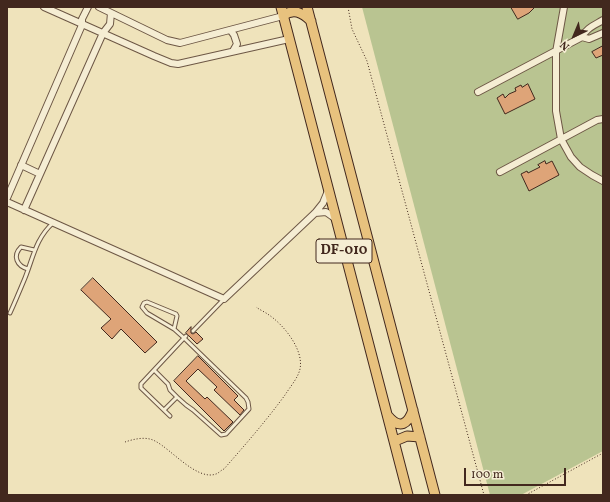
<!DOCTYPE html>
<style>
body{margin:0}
#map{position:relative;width:610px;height:502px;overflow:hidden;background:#efe3bb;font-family:Vollkorn,serif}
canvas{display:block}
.frame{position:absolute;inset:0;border:8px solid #42281e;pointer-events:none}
.north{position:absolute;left:554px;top:16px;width:40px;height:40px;-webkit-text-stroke:3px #f5edd3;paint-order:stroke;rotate:224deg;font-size:11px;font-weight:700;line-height:16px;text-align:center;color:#42281e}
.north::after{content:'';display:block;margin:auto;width:14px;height:18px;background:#42281e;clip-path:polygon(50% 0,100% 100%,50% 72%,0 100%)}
.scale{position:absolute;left:464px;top:468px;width:102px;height:18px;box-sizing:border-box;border:2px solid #42281e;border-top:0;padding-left:5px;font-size:12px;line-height:14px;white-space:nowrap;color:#42281e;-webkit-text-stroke:3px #f5edd3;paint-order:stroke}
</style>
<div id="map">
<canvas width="610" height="502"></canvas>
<div class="frame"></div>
<div class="north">N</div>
<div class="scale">100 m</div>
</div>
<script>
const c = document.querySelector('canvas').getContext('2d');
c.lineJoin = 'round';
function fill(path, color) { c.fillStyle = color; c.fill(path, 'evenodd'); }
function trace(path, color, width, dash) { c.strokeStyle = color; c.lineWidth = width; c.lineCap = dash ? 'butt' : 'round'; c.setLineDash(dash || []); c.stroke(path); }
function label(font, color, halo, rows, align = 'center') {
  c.font = font + ' Vollkorn,serif'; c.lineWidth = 3; c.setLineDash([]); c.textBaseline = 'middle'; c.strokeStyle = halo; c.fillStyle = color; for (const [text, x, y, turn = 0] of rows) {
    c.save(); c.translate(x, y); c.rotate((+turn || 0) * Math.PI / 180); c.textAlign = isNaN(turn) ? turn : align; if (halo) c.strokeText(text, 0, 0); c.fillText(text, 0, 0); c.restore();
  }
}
const green = new Path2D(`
 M 362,7 L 603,7 L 603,451 L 521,495 L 490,495 Z`);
const building = new Path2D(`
 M 511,7 L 535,7 L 529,13 L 518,19 Z
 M 603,46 L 603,55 L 596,58 L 592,52 Z
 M 528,84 L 535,99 L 505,114 L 497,98 L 503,94 L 505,98 L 509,94 L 516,91 L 515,88 L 521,85 L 522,87 Z
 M 545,161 L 546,164 L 552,161 L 559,175 L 529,191 L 521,174 L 527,171 L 528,173 L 540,167 L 538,165 Z
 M 93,278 L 157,342 L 145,353 L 121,329 L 112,339 L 101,328 L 111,319 L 81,290 Z
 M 191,327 L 191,333 L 193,334 L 196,332 L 203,339 L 197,344 L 186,333 Z
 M 198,356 L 238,396 L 234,400 L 244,410 L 240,415 L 214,390 L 217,387 L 198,369 L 186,381 L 205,399 L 207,397 L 233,422 L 224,431 L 174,381 Z`);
const path = new Path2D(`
 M 348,7 L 352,29 L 367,61 L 484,495
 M 125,442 C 134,439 146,436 155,441 C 171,449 197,481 216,474 C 219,473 221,470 224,469 C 245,445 266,421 285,395 C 290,387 298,378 300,369 C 304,350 284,325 269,315 C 265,312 260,310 256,307
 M 526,495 L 603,453`);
const service = new Path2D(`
 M 28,269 C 17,266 12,256 21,247 L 34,250
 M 10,313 C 15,302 20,290 25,278 C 33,258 36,238 53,223
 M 174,329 L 177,316 L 176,314 L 147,302 L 144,303 L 142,307 L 147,313 L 174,329 L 184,338 L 186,336
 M 193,331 L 224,299
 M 154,370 L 168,384 L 170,390 L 177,397 L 164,410
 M 170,416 L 141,388 L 141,384 L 184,338 L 246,398 L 248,402 L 249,409 L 226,434 L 221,435 L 193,410 L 186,405 L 177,397`);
const minor = new Path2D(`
 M 44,7 L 154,56 L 171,63 L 178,64 L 289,39
 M 99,7 L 167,40 L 180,43 L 283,16
 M 564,7 L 556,52 L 556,111 L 561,139 L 571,157 L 580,167 L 592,175 L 603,181
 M 231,31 L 234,35 L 237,44 L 233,51
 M 582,37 L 589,39 L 603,33
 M 478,92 L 582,37 C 586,28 595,25 603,20
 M 21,165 L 40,174
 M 500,172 L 597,120 L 603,119
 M 7,198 L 82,25 L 82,19 L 88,7
 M 7,202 L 224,299 L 315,213 L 323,203 L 328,191
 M 24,210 L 103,33 L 110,24 L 111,13
 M 315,213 L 326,212 L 336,219`);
const primary = new Path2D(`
 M 281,7 L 408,495
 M 307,7 L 435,495
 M 283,16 C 293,8 302,12 311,21
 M 388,416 C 400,430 408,424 413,410
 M 395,441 L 407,436 L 420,437`);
const shields = [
 [344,251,56]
];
const shieldNames = [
 ["DF-010",344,251]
];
fill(green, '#b9c491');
fill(building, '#dea478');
trace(building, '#42281e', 1);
trace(service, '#6d5745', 5);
trace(minor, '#6d5745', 8);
trace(primary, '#42281e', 11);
trace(path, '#42281e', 1, [1, 2]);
trace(service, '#f5edd3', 3);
trace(minor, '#f5edd3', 6);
trace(primary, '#e8c27e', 9);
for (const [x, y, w] of shields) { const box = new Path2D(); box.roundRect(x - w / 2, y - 12, w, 24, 3); c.fillStyle = '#f5edd3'; c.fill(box); trace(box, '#42281e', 1); }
label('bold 14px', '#42281e', null, shieldNames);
</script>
